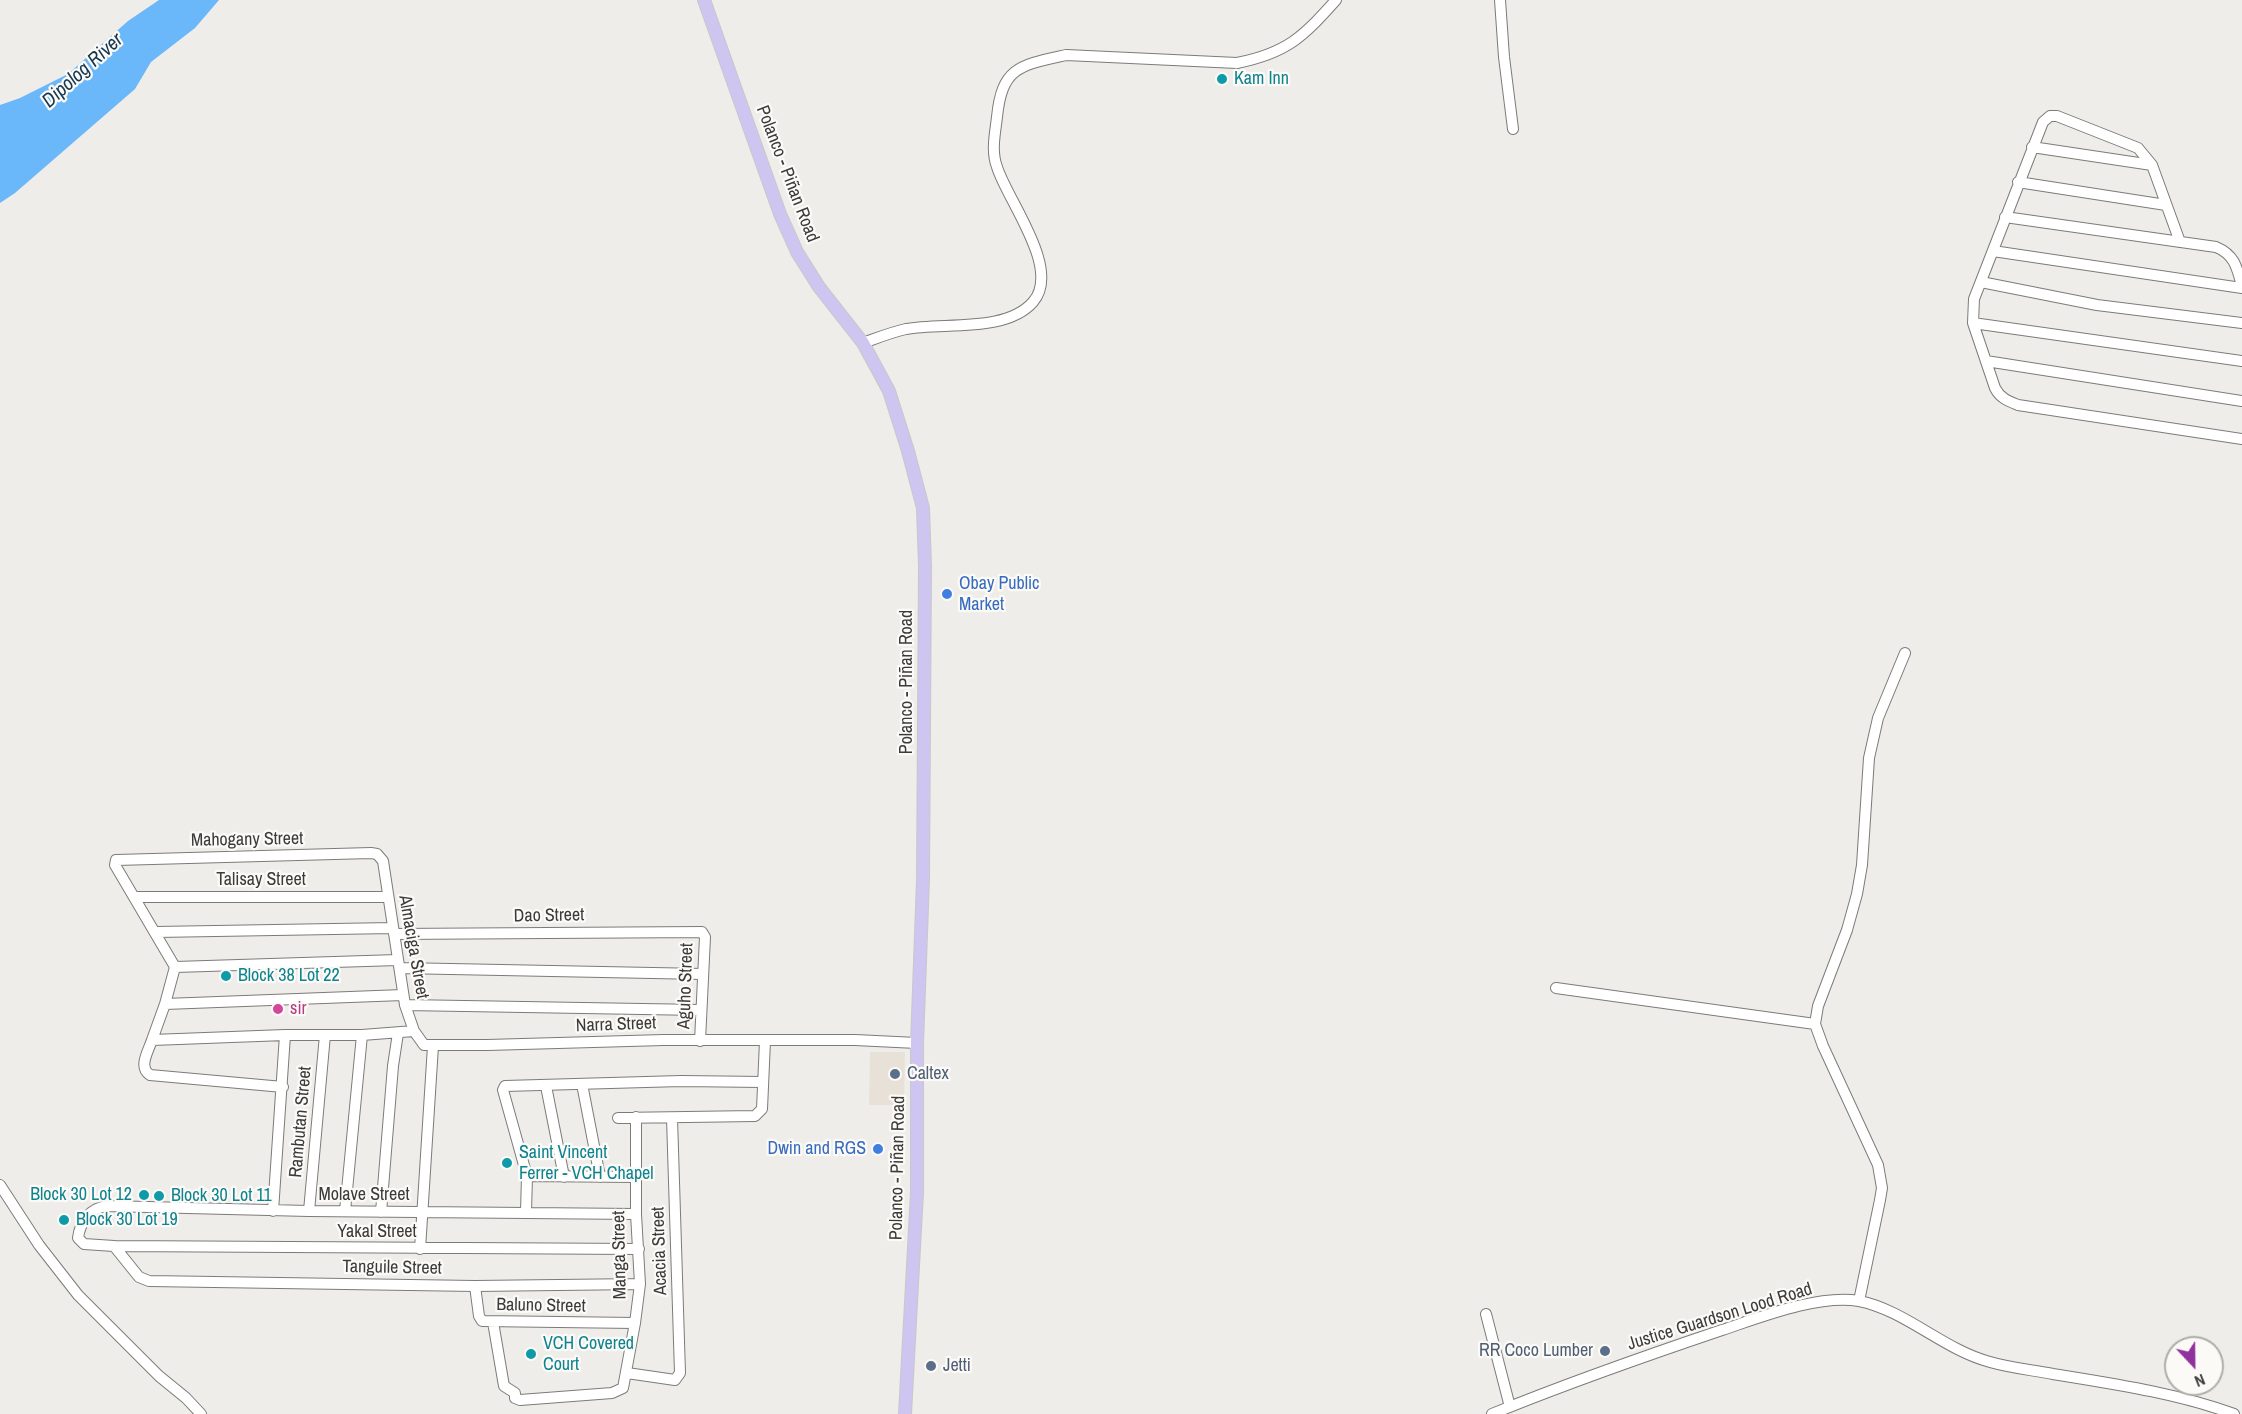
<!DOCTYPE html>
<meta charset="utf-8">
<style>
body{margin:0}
#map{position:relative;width:2242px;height:1414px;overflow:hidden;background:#efedea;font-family:"Archivo Narrow",sans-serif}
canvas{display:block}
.north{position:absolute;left:2164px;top:1336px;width:60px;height:60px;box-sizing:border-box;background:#fcfaf7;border:2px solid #afaeab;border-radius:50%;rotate:158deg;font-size:16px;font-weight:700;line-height:24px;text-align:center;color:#3c3b3a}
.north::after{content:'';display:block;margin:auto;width:21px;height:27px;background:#8f329c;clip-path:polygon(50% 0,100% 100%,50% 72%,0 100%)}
</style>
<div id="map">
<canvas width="2242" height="1414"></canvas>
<div class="north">N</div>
</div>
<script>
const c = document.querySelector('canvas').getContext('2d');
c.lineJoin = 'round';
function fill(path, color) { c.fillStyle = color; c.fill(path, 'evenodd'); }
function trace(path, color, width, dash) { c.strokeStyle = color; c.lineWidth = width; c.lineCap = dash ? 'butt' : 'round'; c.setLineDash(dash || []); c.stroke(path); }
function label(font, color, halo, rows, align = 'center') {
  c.font = font + ' "Archivo Narrow",sans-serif'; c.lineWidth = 4.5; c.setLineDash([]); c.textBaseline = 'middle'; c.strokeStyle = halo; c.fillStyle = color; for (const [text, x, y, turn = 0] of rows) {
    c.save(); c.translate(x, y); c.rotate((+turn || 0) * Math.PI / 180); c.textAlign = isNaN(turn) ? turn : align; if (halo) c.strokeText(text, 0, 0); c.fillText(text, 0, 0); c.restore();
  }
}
const built = new Path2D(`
 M 870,1052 L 905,1052 L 904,1105 L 869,1105 Z`);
const water = new Path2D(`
 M 159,0 L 219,0 L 195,28 L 151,62 L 135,89 L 15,193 L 0,203 L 0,105 L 20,98 L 68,74 L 128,21 Z`);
const minor = new Path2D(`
 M 1500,0 L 1504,57 L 1513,129
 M 2032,147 L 2152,165
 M 2018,182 L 2166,205
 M 2005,217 L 2216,247 C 2235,255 2237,268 2242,286
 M 2180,242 L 2152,165 L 2138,148 L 2057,116 L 2050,116 L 2043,122 L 1974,299 L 1973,323 L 1995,388 C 2000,398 2008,401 2018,405 L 2242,439
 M 1993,251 L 2242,288
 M 1981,282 L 2097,305 L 2242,323
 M 1973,323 L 2242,361
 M 863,343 C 877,338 892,332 906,329 C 943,322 1006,333 1033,302 C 1062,269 1007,200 997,167 C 991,151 995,134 997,117 C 1002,67 1020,65 1066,55 L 1237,63 C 1287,53 1303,37 1336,0
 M 1986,361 L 2242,401
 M 134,897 L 387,897
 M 156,932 L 393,928
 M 394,934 L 702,932 L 705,937 L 700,1041
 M 398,960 L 175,967 L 165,1004 L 152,1040 L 285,1035 L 362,1035 L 414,1031
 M 175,967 L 115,865 L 116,860 L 371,853 L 377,854 L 383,861 L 405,1005 L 414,1031 L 424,1045 L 487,1045 L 664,1040 L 855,1040 L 917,1043
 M 400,968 L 703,974
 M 1556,988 L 1815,1024
 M 165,1004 L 403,995
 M 405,1005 L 701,1010
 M 152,1040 C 148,1052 138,1067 150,1075 L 283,1087
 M 582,1084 L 600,1177
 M 546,1086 L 564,1177
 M 618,1118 L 755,1116 L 762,1109 L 765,1041
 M 527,1176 L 636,1177
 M 0,1185 L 39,1245 L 78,1295 L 159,1376 L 186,1398 L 201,1414
 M 273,1211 L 285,1035
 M 309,1211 L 325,1035
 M 345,1211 L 362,1035
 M 381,1212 L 393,1066 L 398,1033
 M 526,1212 L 527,1176 L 503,1090 L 505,1086 L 681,1081 L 763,1082
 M 636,1214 L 309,1211 L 107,1206 C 90,1208 80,1222 78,1238 L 84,1244 L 114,1246 L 639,1249
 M 114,1246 L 139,1277 L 149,1281 L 475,1286 L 640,1284
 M 420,1249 L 433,1046
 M 475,1286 L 479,1316 L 482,1321 L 635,1323
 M 1859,1301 L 1880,1200 L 1882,1188 L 1878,1165 L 1823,1046 L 1815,1024 L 1818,1006 L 1847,930 L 1857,894 L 1862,865 L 1869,758 L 1878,718 L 1905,653
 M 1486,1314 L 1510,1407
 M 493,1322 L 504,1386 L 515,1393 L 515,1398 L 520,1400 L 612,1393 L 623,1388 L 635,1323 L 640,1284 L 636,1214 L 636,1117
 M 627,1373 L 675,1380 L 680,1373 L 672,1118
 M 1492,1414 C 1568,1383 1645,1356 1722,1330 C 1761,1317 1819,1294 1859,1301 C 1905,1310 1944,1350 1990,1362 C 2011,1368 2032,1370 2053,1374 C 2114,1384 2176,1393 2234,1414`);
const major = new Path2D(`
 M 704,0 L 780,214 L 797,252 L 819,287 L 863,343 L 889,391 L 908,451 L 923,508 L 925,566 L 923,880 L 917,1043 L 917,1192 L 905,1414`);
const markers = [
 [1222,79,6,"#0f9aa8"],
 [947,594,6,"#3f7fe0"],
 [226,976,6,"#0f9aa8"],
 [278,1009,6,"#d1479c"],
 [895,1074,6,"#5c6f8a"],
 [878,1149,6,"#3f7fe0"],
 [507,1163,6,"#0f9aa8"],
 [144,1195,6,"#0f9aa8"],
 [159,1196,6,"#0f9aa8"],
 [64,1220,6,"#0f9aa8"],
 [1605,1351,6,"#5c6f8a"],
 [531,1354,6,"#0f9aa8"],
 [931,1366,6,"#5c6f8a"]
];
const cultureNames = [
 ["Kam Inn",1234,79],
 ["Block 38 Lot 22",238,976],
 ["Saint Vincent",519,1153],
 ["Ferrer - VCH Chapel",519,1174],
 ["Block 30 Lot 12",132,1195,"right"],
 ["Block 30 Lot 11",171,1196],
 ["Block 30 Lot 19",76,1220],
 ["VCH Covered",543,1344],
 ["Court",543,1365]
];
const streetNames = [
 ["Polanco - Piñan Road",787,174,69],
 ["Polanco - Piñan Road",907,682,-90],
 ["Mahogany Street",247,840,-1],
 ["Talisay Street",261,880],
 ["Dao Street",549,916,-1],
 ["Almaciga Street",413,947,80],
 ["Aguho Street",686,986,-88],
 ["Narra Street",616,1025,-2],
 ["Rambutan Street",301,1122,-85],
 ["Polanco - Piñan Road",898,1168,-89],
 ["Molave Street",364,1195],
 ["Yakal Street",377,1232],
 ["Acacia Street",660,1251,-92],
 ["Manga Street",620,1255,-91],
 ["Tanguile Street",392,1268,1],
 ["Baluno Street",541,1306,1],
 ["Justice Guardson Lood Road",1720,1317,-17]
];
const shopNames = [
 ["Obay Public",959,584],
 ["Market",959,605],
 ["Dwin and RGS",866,1149,"right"]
];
const hotelNames = [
 ["sir",290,1009]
];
const serviceNames = [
 ["Caltex",907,1074],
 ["RR Coco Lumber",1593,1351,"right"],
 ["Jetti",943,1366]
];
const waterNames = [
 ["Dipolog River",83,71,-42]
];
fill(built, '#e8e1d8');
fill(water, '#6ab7f9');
trace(minor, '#7d7b79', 12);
trace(major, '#c8c8c8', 14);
trace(minor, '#fff', 10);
trace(major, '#cec5f1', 12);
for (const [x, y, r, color] of markers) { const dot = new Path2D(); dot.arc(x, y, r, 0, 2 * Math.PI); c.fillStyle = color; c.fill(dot); trace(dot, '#fcfaf7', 2); }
label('18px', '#0d838f', '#fcfaf7', cultureNames, 'left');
label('18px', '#3c3b3a', '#fcfaf7', streetNames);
label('18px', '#366cbe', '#fcfaf7', shopNames, 'left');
label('18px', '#b23c85', '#fcfaf7', hotelNames, 'left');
label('18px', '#4e5e75', '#fcfaf7', serviceNames, 'left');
label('italic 20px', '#163651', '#fcfaf7', waterNames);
</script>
